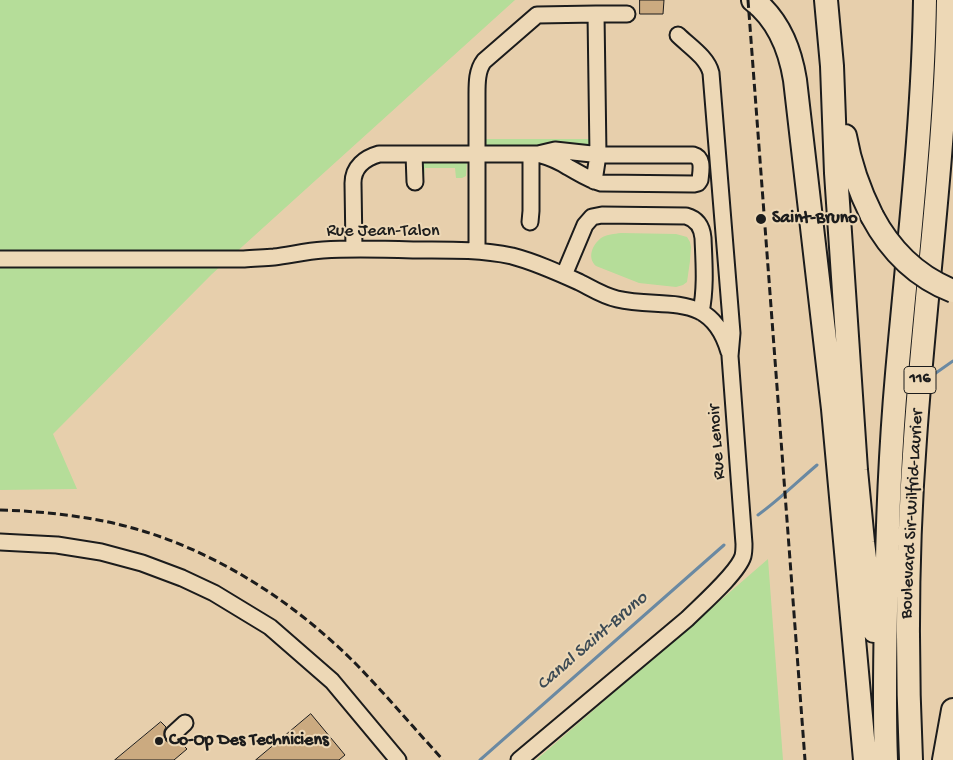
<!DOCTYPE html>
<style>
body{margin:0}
canvas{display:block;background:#e7cfac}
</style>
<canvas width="953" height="760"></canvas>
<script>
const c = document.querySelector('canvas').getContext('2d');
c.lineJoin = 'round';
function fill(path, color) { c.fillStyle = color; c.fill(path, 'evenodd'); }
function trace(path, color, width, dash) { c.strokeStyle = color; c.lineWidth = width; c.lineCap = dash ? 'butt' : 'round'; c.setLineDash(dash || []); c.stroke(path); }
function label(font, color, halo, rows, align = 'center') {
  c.font = font + ' "Gochi Hand",sans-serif'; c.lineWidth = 4; c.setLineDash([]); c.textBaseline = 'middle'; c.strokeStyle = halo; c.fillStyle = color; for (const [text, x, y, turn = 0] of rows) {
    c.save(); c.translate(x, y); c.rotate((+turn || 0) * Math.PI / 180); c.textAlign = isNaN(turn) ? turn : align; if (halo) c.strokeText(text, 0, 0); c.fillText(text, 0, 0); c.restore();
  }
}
const green = new Path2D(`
 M 0,0 L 515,0 L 212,274 L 53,434 L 77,489 L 0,490 Z
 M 483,139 L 591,139 L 589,144 L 581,146 L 490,146 L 485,144 Z
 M 428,161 L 467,162 L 466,176 L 462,178 L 456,178 L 455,168 L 425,168 L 424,176 L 422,176 L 421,167 L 424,163 Z
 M 621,233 L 676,234 L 687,237 L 690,242 L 691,247 L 690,261 L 687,282 L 683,285 L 676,287 L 639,283 L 596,266 C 587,258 592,245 601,238 C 607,234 614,234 621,233 Z
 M 768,559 L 783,760 L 536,760 Z`);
const stream = new Path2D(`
 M 933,375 L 953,361
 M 758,515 C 779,500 797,482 817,465
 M 480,760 L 724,545`);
const building = new Path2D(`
 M 640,0 L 664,0 L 663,14 L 640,14 Z
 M 311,714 L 345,755 L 339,760 L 256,760 Z
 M 161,722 L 166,727 L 164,731 L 164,736 L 166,741 L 170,743 L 175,743 L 179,741 L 187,749 L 174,760 L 115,760 Z`);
const minor = new Path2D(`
 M 596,14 L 627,14
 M 414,154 L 415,182
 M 530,222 L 531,211 L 531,154
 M 354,249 L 353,183 C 353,167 365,158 379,154 L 538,154 C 549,157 559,161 568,167 C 579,173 589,180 601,183 L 694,184 L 698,183 L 700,180 C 701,170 704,158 693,155 L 601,155 L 555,150 L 538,154
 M 477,251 L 477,94 C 477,83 477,70 484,61 L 537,15 L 596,14 L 598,155 L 594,181
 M 0,259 L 244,259 C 254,258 264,258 274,257 C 290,255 307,251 323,250 C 353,248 383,249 414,250 C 447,250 479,249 512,256 C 535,262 557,272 579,282 C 591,288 603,296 617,299 C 664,310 711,289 729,352
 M 564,275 L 585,225 L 592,217 L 602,215 L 686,216 C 697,219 702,227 703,238 C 704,263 706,287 701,312
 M 0,542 L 57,545 L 101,552 L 142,563 L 182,578 L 214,593 L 270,627 L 332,681 L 398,760
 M 173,734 L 185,723
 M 519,760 L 687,619 C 701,605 738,573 743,556 C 744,552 744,548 744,544 L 730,356 L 732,333 L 711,73 C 707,57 689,46 678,35`);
const highway = new Path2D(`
 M 753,0 C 779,20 790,49 795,80 L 833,409 L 865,760
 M 826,0 L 832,66 L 836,173 L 856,470 L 863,542 L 874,631
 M 845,136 C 850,164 859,190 872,216
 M 886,760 C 884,710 885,661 886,611 C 887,532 890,453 897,374 C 908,249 923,125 925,0
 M 911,760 C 906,653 907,546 915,439 C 925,292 946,147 948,0
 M 944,760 L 953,710`);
const rail = new Path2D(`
 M 748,0 L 805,760
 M 0,510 C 33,511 66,514 98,520 C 196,538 286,594 356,664 C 386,695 414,728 443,760`);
const highwayBridge = new Path2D(`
 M 872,216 C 890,250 917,277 953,291`);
const markers = [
 [761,219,6,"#1c1c1c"],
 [159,741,5,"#1c1c1c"]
];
const shields = [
 [920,380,32]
];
const shieldNames = [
 ["116",920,380]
];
const poiNames = [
 ["Saint-Bruno",772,219],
 ["Co-Op Des Techniciens",169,741]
];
const streetNames = [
 ["Rue Jean-Talon",383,232],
 ["Rue Lenoir",718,442,-94],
 ["Boulevard Sir-Wilfrid-Laurier",913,514,-87]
];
const waterNames = [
 ["Canal Saint-Bruno",593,642,-41]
];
fill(green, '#b5dd99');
trace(stream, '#6a89a2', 3);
fill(building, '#cbaa80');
trace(building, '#1c1c1c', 1);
trace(minor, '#1c1c1c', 19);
trace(highway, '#1c1c1c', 26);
trace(minor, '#edd8b6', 15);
trace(highway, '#edd8b6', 22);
trace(rail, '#1c1c1c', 3, [8, 4]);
trace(highwayBridge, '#1c1c1c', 26, []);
trace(highwayBridge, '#edd8b6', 22);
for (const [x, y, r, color] of markers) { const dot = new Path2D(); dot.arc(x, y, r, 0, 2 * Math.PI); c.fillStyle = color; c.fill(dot); trace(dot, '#edd8b6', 2); }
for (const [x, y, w] of shields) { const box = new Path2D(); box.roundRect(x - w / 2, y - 13.5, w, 27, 4); c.fillStyle = '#edd8b6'; c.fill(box); trace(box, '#1c1c1c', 1); }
label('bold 16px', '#1c1c1c', null, shieldNames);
label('bold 18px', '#1c1c1c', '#edd8b6', poiNames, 'left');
label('18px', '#1c1c1c', '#edd8b6', streetNames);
label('italic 19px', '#3c4a54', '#edd8b6', waterNames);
</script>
